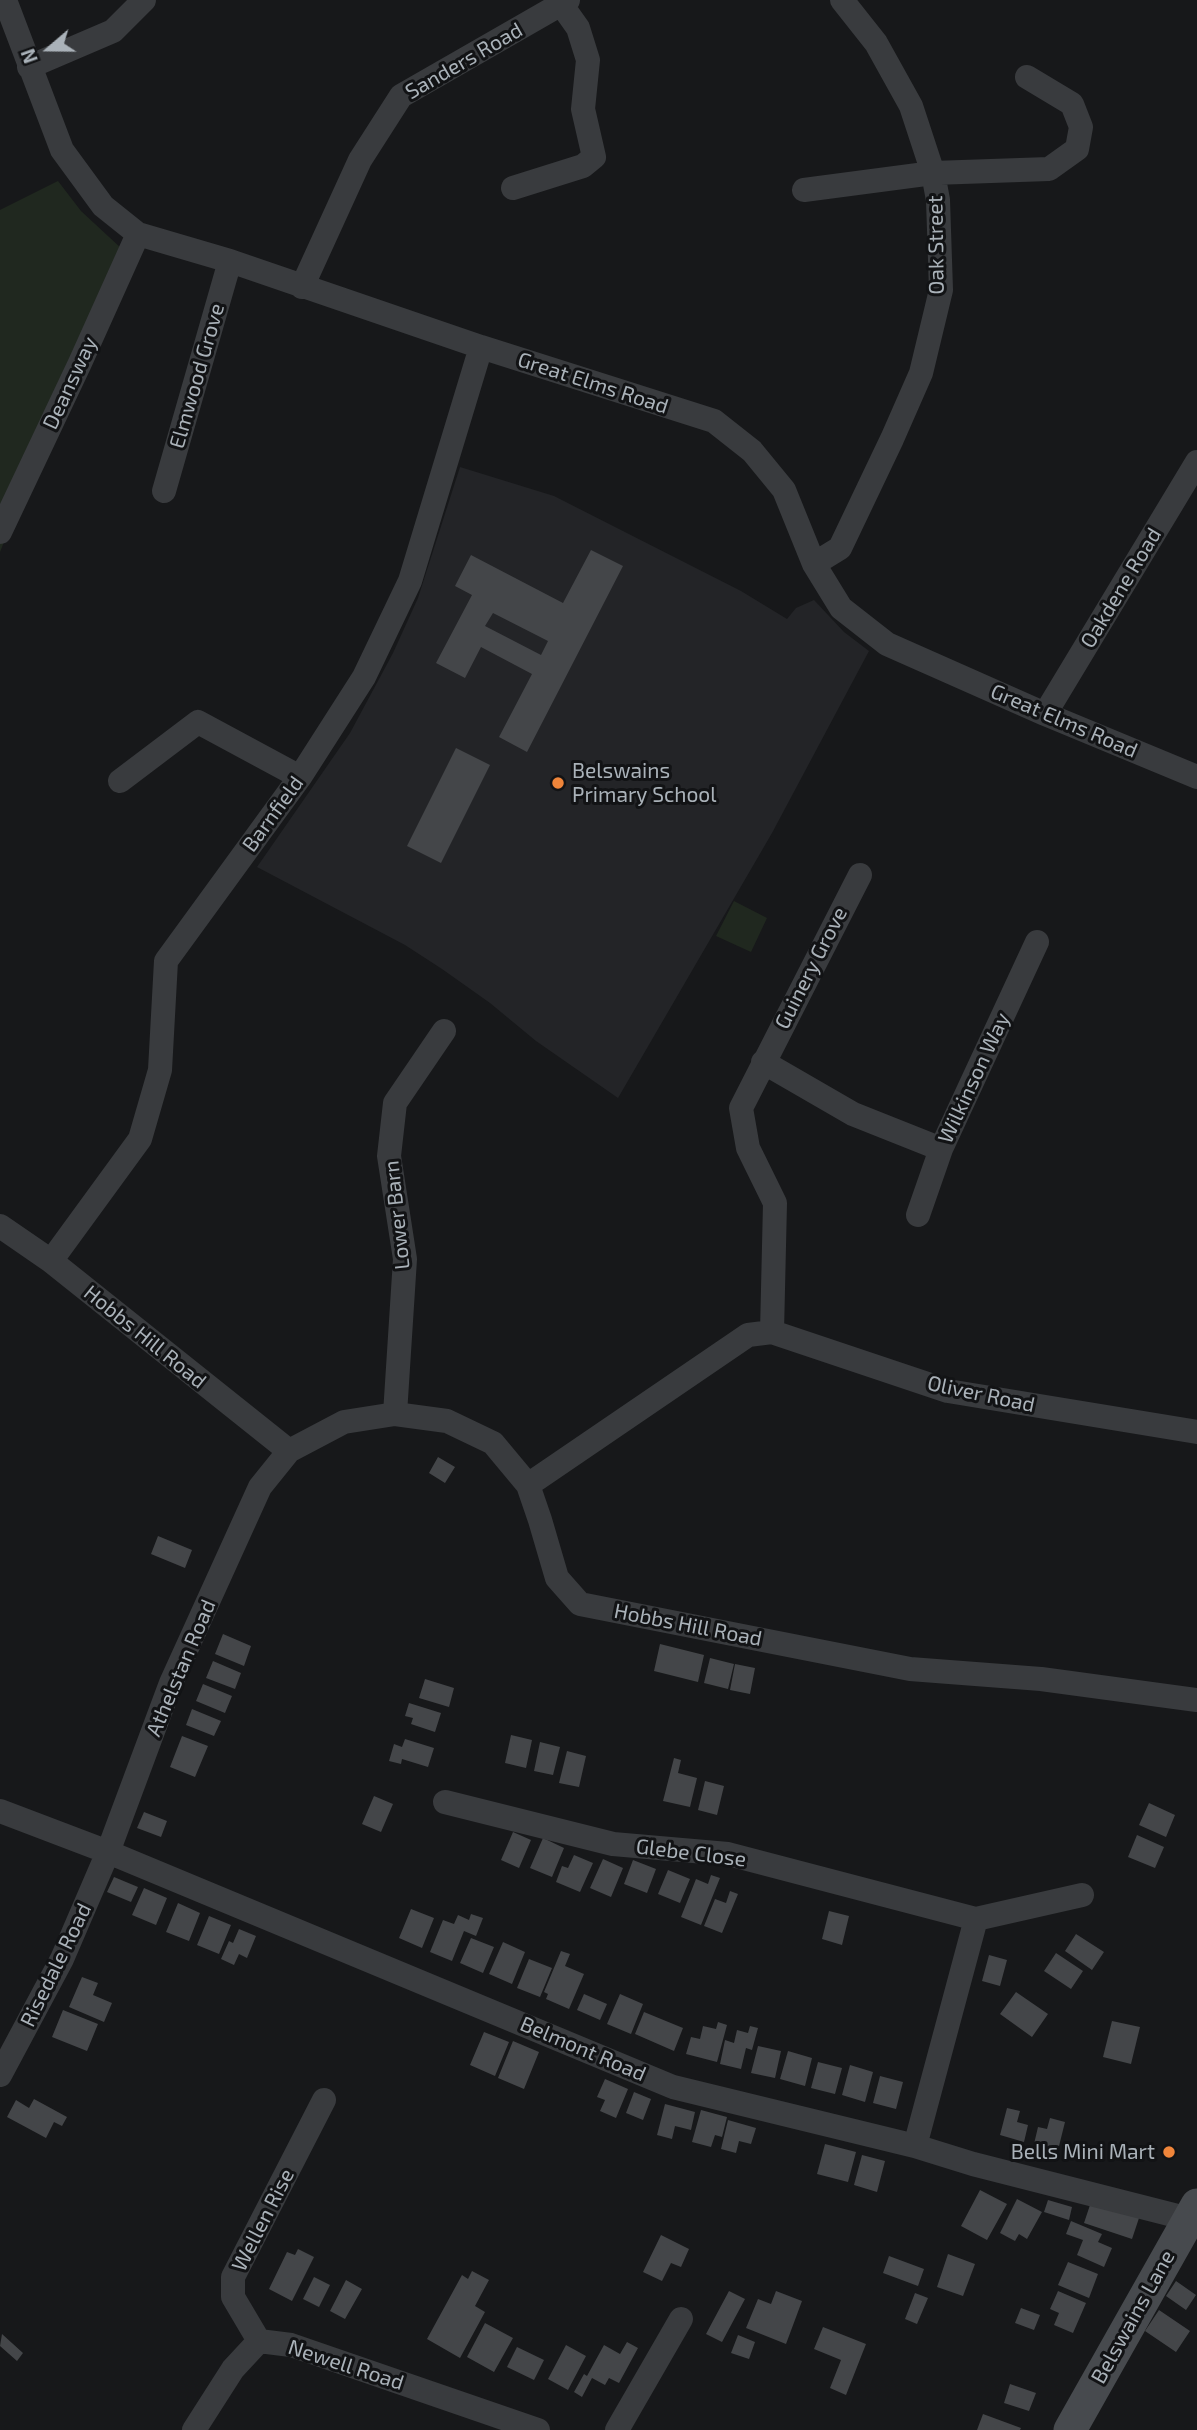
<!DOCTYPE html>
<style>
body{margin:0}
#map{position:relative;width:1197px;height:2430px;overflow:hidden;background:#17181a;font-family:"Exo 2",sans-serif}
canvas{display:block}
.north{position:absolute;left:14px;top:14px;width:70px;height:70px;-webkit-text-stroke:5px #121315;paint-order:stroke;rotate:250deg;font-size:19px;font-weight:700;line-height:28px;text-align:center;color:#aab2b9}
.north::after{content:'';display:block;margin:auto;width:24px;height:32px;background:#aab2b9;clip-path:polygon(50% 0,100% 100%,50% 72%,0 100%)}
</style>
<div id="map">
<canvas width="1197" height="2430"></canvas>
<div class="north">N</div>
</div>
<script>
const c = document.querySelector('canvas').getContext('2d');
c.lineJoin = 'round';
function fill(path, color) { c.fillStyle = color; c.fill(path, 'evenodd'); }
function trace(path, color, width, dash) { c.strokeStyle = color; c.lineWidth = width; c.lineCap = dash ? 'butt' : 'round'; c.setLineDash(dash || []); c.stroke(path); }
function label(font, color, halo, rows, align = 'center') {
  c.font = font + ' "Exo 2",sans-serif'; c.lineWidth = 6; c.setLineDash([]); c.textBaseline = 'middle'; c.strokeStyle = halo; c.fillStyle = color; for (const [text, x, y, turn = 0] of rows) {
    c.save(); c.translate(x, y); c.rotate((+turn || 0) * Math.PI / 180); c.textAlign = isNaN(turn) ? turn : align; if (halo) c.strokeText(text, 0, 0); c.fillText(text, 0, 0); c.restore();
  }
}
const built = new Path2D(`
 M 460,467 L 554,496 L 741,591 L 787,619 L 796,608 L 814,600 L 844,632 L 869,651 L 772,833 L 618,1098 L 536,1041 L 490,1003 L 442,969 L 405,945 L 257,867 L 350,733 L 393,653 L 418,598 Z`);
const green = new Path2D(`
 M 58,181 L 81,211 L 122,249 L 0,552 L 0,210 Z
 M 734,901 L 767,918 L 751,952 L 716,936 Z`);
const building = new Path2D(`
 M 591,550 L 623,566 L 527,752 L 499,737 L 532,674 L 481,647 L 465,678 L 436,663 L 472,595 L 455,586 L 471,555 L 563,603 ZM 493,613 L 548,641 L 541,655 L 485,626 Z
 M 456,748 L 490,765 L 441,863 L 407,846 Z
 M 438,1457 L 455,1467 L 445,1483 L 429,1473 Z
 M 158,1536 L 192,1550 L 185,1568 L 151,1554 Z
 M 223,1634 L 251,1646 L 244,1666 L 215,1654 Z
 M 660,1644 L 704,1655 L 698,1682 L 654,1671 Z
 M 710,1658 L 734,1664 L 728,1689 L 704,1683 Z
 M 213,1661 L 241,1673 L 235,1689 L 206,1678 Z
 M 735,1664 L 755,1668 L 750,1694 L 730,1690 Z
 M 425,1679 L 454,1688 L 449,1707 L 419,1698 Z
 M 203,1684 L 232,1696 L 225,1713 L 196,1701 Z
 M 409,1703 L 441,1713 L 435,1732 L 411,1724 L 413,1718 L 405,1716 Z
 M 192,1709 L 221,1721 L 214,1736 L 186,1725 Z
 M 511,1735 L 532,1740 L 526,1768 L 505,1763 Z
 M 182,1736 L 208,1746 L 195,1777 L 170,1767 Z
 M 405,1739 L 434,1748 L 428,1767 L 402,1759 L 401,1764 L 389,1761 L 394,1744 L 402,1747 Z
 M 540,1742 L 560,1747 L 553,1775 L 534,1771 Z
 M 567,1751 L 586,1756 L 579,1787 L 559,1783 Z
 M 674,1758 L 681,1760 L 678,1773 L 697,1778 L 690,1807 L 663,1801 Z
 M 705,1781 L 724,1786 L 717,1815 L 698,1810 Z
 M 374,1796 L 393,1804 L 381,1832 L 362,1824 Z
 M 1149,1803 L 1175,1815 L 1166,1837 L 1139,1825 Z
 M 144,1812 L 167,1821 L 161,1837 L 137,1828 Z
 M 513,1832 L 531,1840 L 519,1868 L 501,1860 Z
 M 1137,1835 L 1164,1847 L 1155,1868 L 1128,1857 Z
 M 543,1838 L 564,1848 L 552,1877 L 530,1868 Z
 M 574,1855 L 593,1863 L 580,1892 L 556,1882 L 562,1866 L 568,1868 Z
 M 603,1859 L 623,1868 L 611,1897 L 590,1888 Z
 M 633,1860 L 656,1869 L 647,1893 L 624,1884 Z
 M 668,1870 L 690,1879 L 680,1903 L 658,1894 Z
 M 711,1875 L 720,1878 L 701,1925 L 681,1917 L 696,1879 L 708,1884 Z
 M 114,1877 L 138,1887 L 131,1902 L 107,1892 Z
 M 144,1888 L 167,1898 L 156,1925 L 132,1915 Z
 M 730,1891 L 738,1894 L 722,1933 L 704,1926 L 715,1899 L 726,1903 Z
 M 178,1903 L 200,1913 L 189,1941 L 166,1932 Z
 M 411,1909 L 434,1918 L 422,1948 L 399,1938 Z
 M 829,1911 L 849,1916 L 842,1945 L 822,1939 Z
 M 471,1914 L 483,1918 L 476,1936 L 464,1931 L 452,1961 L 430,1952 L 443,1920 L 454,1924 L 458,1915 L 469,1920 Z
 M 209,1916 L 231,1925 L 219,1954 L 197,1945 Z
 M 239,1929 L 256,1936 L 247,1958 L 239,1954 L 234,1965 L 221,1959 L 229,1941 L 233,1943 Z
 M 1076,1934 L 1104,1952 L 1092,1970 L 1065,1951 Z
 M 471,1938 L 494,1947 L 483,1973 L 460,1963 Z
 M 503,1942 L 525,1952 L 512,1984 L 489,1974 Z
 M 561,1951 L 570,1954 L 565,1966 L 584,1974 L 569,2009 L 546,1999 L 548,1994 L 544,1992 Z
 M 1056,1953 L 1083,1971 L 1071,1989 L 1044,1971 Z
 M 989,1955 L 1007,1960 L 1000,1986 L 982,1981 Z
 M 529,1959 L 552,1968 L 540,1997 L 517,1988 Z
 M 82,1977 L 98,1983 L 93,1995 L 112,2003 L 104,2022 L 69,2007 Z
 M 1016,1992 L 1048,2014 L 1032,2037 L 1000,2014 Z
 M 584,1994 L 607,2004 L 600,2020 L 577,2010 Z
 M 620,1994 L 643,2004 L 631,2034 L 607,2024 Z
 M 63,2010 L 98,2024 L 87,2051 L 52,2037 Z
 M 644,2012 L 683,2028 L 674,2051 L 635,2034 Z
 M 1112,2021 L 1140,2027 L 1131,2064 L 1103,2057 Z
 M 718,2022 L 727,2025 L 717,2062 L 686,2054 L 691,2037 L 700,2039 L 703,2026 L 716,2029 Z
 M 750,2026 L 758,2028 L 752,2050 L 746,2048 L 741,2069 L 720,2064 L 725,2040 L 734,2043 L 737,2030 L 748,2033 Z
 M 484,2032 L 509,2042 L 495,2076 L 470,2065 Z
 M 513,2041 L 539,2052 L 524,2089 L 498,2078 Z
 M 758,2046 L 781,2051 L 775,2078 L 751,2073 Z
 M 788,2051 L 812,2058 L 805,2086 L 780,2079 Z
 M 818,2062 L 842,2068 L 835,2094 L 811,2088 Z
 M 850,2065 L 873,2072 L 865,2102 L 842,2095 Z
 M 880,2076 L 903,2082 L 896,2109 L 873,2103 Z
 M 605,2079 L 628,2089 L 616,2118 L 600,2111 L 605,2100 L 597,2097 Z
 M 634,2092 L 651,2099 L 643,2120 L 626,2113 Z
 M 34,2099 L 67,2117 L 62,2126 L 54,2122 L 46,2138 L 7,2117 L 16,2100 L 29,2108 Z
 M 665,2104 L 695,2112 L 691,2130 L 675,2126 L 672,2139 L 657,2135 Z
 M 1007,2108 L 1020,2111 L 1017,2122 L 1028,2125 L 1024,2142 L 1000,2135 Z
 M 701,2110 L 727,2117 L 722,2137 L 715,2135 L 711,2147 L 692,2142 Z
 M 1050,2118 L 1065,2122 L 1058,2150 L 1034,2144 L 1038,2127 L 1047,2129 Z
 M 728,2120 L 756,2128 L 751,2144 L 739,2141 L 736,2153 L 721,2149 Z
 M 825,2144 L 856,2152 L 848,2182 L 817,2174 Z
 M 862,2155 L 885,2161 L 877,2192 L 854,2185 Z
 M 980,2190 L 1007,2204 L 987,2240 L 961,2226 Z
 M 1017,2199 L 1042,2212 L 1027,2239 L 1019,2234 L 1015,2241 L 1000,2233 Z
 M 1048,2200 L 1072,2207 L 1069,2220 L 1044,2212 Z
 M 1091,2202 L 1139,2218 L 1132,2239 L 1084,2223 Z
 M 1071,2221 L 1102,2234 L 1098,2242 L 1112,2248 L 1104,2267 L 1077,2255 L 1083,2240 L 1066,2234 Z
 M 661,2235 L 689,2249 L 681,2267 L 671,2263 L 662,2281 L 643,2272 Z
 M 298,2249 L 314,2257 L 292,2301 L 269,2289 L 287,2252 L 295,2255 Z
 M 948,2254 L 975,2264 L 963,2296 L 937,2287 Z
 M 889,2256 L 924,2269 L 918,2286 L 883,2273 Z
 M 1068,2262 L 1098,2274 L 1089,2298 L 1058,2285 Z
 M 472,2271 L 489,2280 L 475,2306 L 485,2312 L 460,2358 L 427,2339 L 462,2275 L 468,2279 Z
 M 314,2277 L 330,2285 L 319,2307 L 303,2299 Z
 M 346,2280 L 362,2289 L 345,2319 L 330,2311 Z
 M 1176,2281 L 1196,2295 L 1186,2310 L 1166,2296 Z
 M 729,2291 L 745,2299 L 722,2342 L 706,2334 Z
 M 776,2291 L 802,2301 L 786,2344 L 746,2328 L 758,2299 L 771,2304 Z
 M 1058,2291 L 1086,2303 L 1073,2333 L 1054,2325 L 1059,2313 L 1050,2309 Z
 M 915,2293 L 928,2298 L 917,2324 L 905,2319 Z
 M 1021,2308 L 1040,2315 L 1034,2330 L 1015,2323 Z
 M 1159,2310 L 1190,2331 L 1176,2352 L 1145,2331 Z
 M 485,2323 L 513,2338 L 494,2372 L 467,2357 Z
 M 823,2327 L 866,2344 L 846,2395 L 830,2388 L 841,2360 L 814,2349 Z
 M 2,2334 L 23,2353 L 17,2361 L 0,2346 Z
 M 738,2335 L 755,2342 L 749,2359 L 731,2353 Z
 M 627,2342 L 638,2348 L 619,2383 L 609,2378 L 605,2385 L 592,2378 L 582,2397 L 574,2392 L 584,2374 L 587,2376 L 604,2345 L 620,2354 Z
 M 566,2345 L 586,2356 L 568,2390 L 548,2379 Z
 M 517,2347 L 544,2360 L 534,2380 L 507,2367 Z
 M 1010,2384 L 1036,2393 L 1029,2411 L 1004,2403 Z
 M 983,2414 L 1021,2428 L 1020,2430 L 977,2430 Z`);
const street = new Path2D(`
 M 5,0 L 62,150 L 103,206 L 138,234 L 230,261 L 481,347 L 714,421 L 752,451 L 784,490 L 814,564 L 841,608 L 887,644 L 1045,714 L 1197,777
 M 29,67 L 113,31 L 144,0
 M 513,188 L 583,166 L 594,157 L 583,109 L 588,60 L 578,28 L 561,4
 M 804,190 L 933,173 L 1049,169 L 1077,149 L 1081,127 L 1072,104 L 1027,77
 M 302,287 L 360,160 L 401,96 L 568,0
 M 164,491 L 230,261
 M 0,532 L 80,363 L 138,234
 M 814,564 L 840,548 L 892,439 L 921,373 L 941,290 L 938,200 L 933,173 L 911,106 L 876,43 L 842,0
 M 1045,714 L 1197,462
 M 120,781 L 198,722 L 300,777
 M 763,1062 L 853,1114 L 941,1149
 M 918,1215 L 941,1149 L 1037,942
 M 0,1226 L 51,1261 L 289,1451
 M 51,1261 L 140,1139 L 160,1070 L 166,961 L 300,777 L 364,677 L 410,581 L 481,347
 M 772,1332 L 775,1203 L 748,1148 L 741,1108 L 860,875
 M 395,1414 L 405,1259 L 389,1156 L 395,1103 L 444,1031
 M 528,1485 L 748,1335 L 772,1332 L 948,1391 L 1197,1432
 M 445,1802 L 613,1844 L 728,1854 L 976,1919 L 915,2146
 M 0,1811 L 108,1852 L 673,2087 L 915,2146 L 973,2164 L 1189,2219
 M 976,1919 L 1082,1895
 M 0,2075 L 62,1959 L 108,1852 L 171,1683 L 260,1487 L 289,1451 L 344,1422 L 395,1414 L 447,1421 L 493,1443 L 528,1485 L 540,1520 L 557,1578 L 580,1604 L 910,1669 L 1041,1679 L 1197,1700
 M 259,2341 L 233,2297 L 233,2277 L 324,2100
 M 194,2430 L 233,2369 L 259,2341 L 291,2345 L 538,2430
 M 617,2430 L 681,2319`);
const secondary = new Path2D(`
 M 1070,2430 L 1197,2205`);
const markers = [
 [558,783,7,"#ef853a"],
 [1169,2152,7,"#ef853a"]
];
const streetNames = [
 ["Sanders Road",464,61,-30],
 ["Oak Street",936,245,-91],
 ["Elmwood Grove",197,376,-74],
 ["Deansway",70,383,-65],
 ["Great Elms Road",593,383,18],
 ["Oakdene Road",1121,588,-59],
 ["Great Elms Road",1064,721,23],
 ["Barnfield",273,814,-54],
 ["Guinery Grove",811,968,-63],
 ["Wilkinson Way",974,1078,-65],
 ["Lower Barn",397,1215,-96],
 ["Hobbs Hill Road",145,1337,39],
 ["Oliver Road",981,1394,12],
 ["Hobbs Hill Road",688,1625,11],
 ["Athelstan Road",181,1668,-67],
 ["Glebe Close",691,1853,7],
 ["Risedale Road",56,1965,-64],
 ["Belmont Road",583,2049,23],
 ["Wellen Rise",263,2220,-63],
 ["Belswains Lane",1133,2317,-61],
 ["Newell Road",346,2365,18]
];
const poiNames = [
 ["Belswains",572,771],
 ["Primary School",572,795],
 ["Bells Mini Mart",1155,2152,"right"]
];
fill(built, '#232427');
fill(green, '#20281f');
fill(building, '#444649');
trace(street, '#393b3e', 24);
trace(secondary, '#474a4e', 33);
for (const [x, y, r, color] of markers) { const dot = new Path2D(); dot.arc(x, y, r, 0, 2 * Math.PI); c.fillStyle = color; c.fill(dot); trace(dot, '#121315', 2.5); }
label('21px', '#aab2b9', '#121315', streetNames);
label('21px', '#aab2b9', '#121315', poiNames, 'left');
</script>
